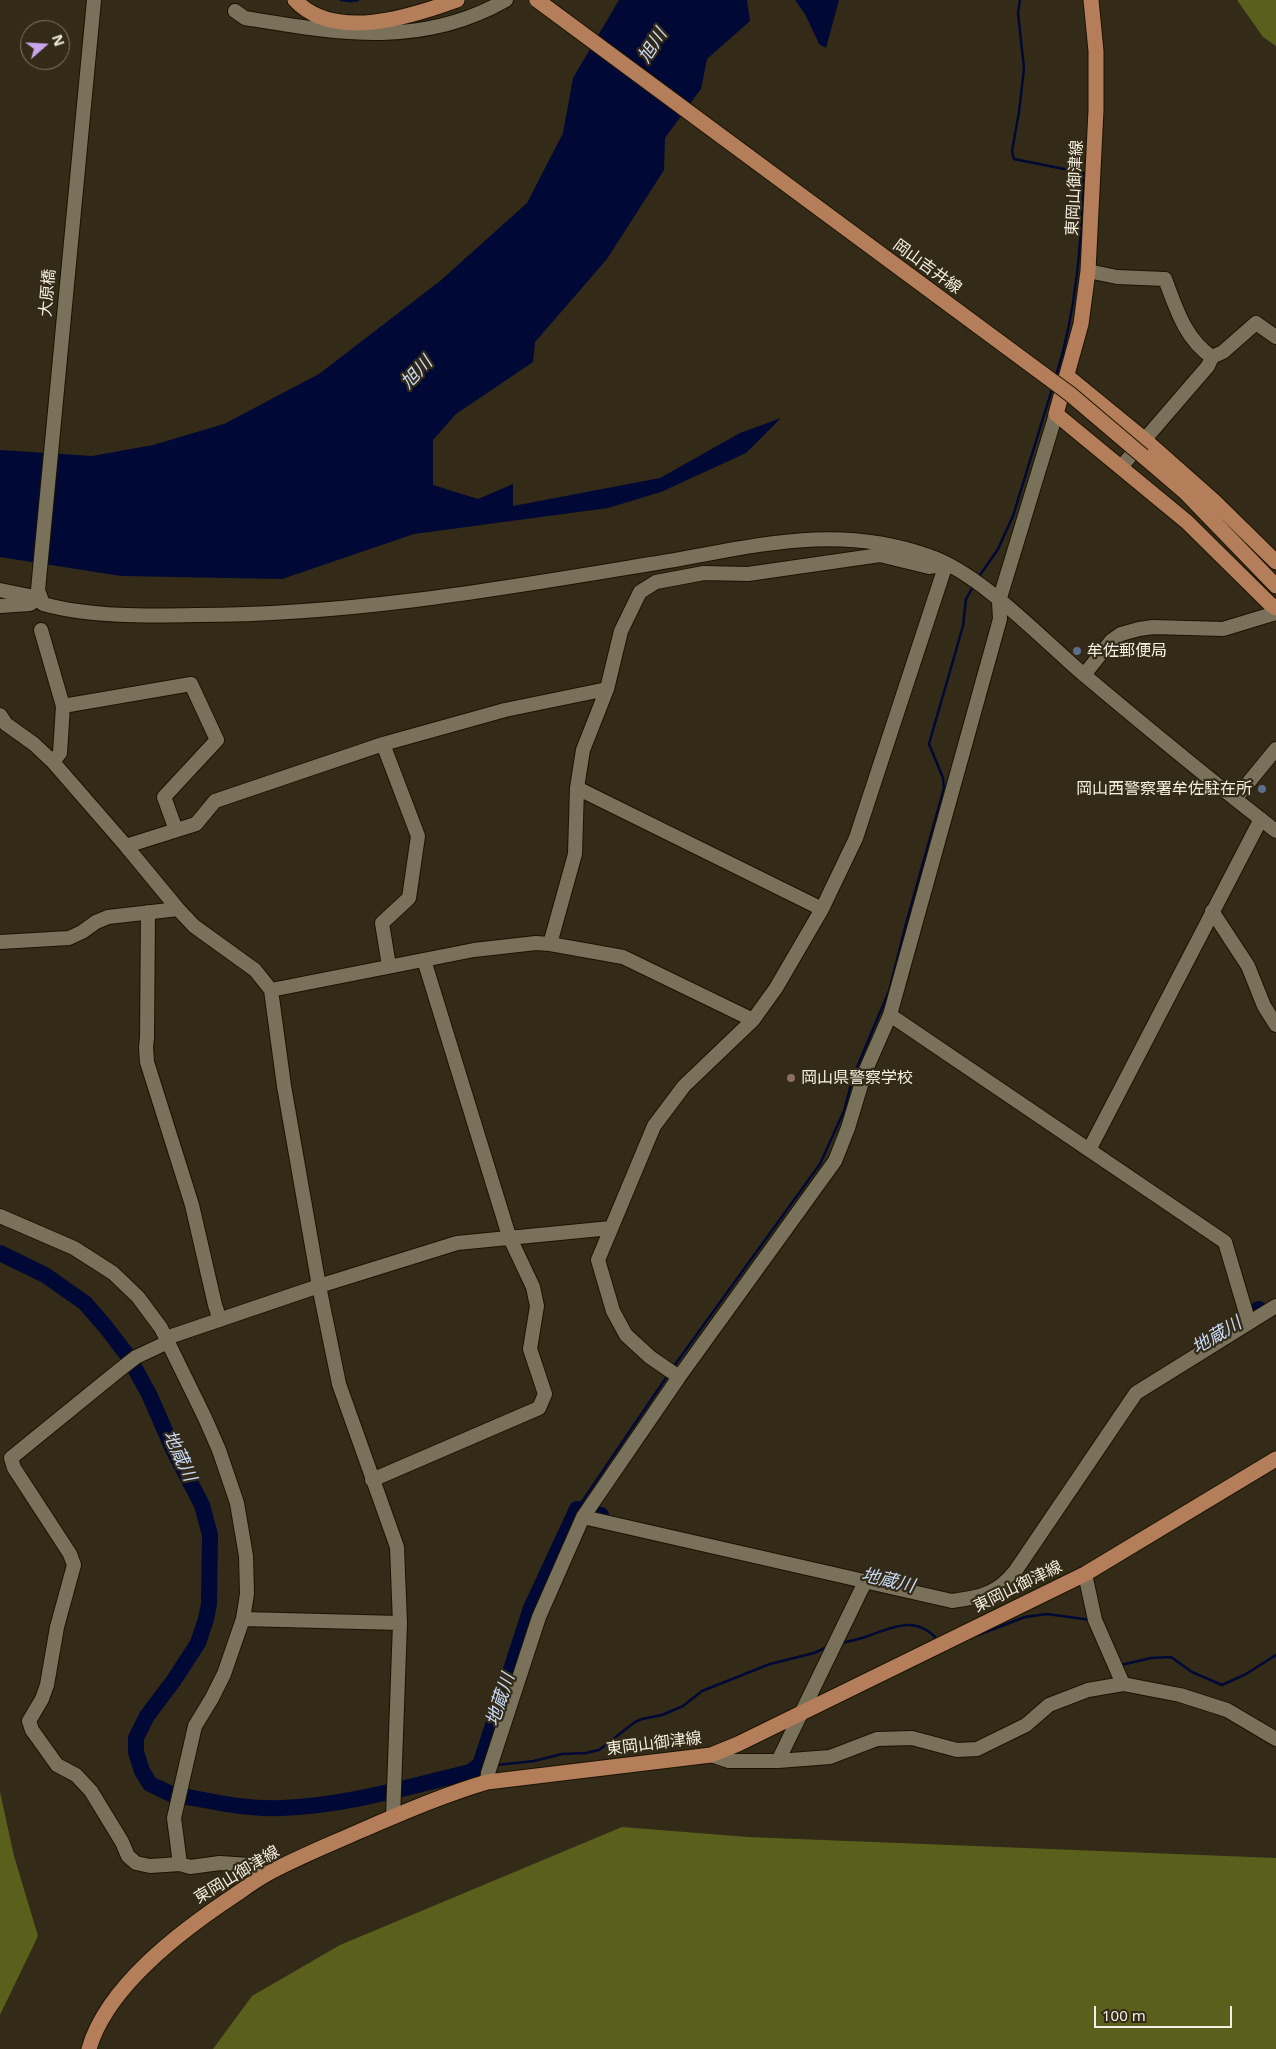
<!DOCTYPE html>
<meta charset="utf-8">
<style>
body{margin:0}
#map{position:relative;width:1276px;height:2049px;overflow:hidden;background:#332b17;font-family:"Noto Sans",sans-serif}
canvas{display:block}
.north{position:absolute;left:20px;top:20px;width:50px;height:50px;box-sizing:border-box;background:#332b17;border:1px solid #807968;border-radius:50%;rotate:71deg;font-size:14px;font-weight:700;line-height:20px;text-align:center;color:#f4efe2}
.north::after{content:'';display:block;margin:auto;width:18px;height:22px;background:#c9a5ee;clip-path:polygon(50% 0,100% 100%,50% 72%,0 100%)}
.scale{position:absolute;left:1094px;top:2006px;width:138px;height:22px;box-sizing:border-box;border:2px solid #f4efe2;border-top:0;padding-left:6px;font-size:15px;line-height:18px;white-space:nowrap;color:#f4efe2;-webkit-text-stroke:4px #332b17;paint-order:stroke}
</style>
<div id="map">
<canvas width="1276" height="2049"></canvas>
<div class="north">N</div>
<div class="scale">100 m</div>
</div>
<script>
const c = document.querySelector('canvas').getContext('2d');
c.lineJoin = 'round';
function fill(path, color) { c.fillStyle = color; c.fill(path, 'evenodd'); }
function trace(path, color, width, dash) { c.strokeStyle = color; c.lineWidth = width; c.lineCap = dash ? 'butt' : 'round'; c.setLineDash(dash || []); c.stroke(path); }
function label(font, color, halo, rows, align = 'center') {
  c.font = font + ' "Noto Sans","Noto Sans JP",sans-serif'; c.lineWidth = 4.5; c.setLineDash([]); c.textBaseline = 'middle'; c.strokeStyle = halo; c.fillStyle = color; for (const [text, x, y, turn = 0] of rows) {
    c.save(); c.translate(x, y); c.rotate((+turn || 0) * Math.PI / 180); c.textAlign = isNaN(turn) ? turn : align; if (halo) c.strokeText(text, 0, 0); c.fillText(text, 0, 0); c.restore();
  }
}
const forest = new Path2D(`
 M 1237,0 L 1276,0 L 1276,46 L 1263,37 Z
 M 0,1792 L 14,1856 L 38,1936 L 0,2015 Z
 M 622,1827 L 748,1837 L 1276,1858 L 1276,2049 L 213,2049 L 252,1996 L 340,1945 Z`);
const water = new Path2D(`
 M 619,0 L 747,0 L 750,21 L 707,59 L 701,89 L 665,138 L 664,170 L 607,259 L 535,342 L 533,362 L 456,414 L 433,440 L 433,485 L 478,499 L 513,484 L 513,506 L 660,478 L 740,433 L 781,418 L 746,453 L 661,492 L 608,508 L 414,534 L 282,579 L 121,576 L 0,557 L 0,450 L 92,456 L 153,445 L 224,424 L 319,374 L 440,281 L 527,203 L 563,133 L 573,78 Z
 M 795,0 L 839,0 L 826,48 L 819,44 L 805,14 Z`);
const stream = new Path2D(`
 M 341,0 L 350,1 L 358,0
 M 1020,0 L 1018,13 L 1024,68 L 1019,112 L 1012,151 L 1014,159 L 1084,173 C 1081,242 1077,310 1056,376
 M 978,578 L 998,549 L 1013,516 L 1053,386
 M 674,1366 L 820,1164 L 844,1111 L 853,1077 L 889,991 L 906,924 L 944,788 L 943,778 L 929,744 L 963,626 L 966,599 L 974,585
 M 577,1509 L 668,1375
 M 978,1635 L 1025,1617 L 1047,1614 L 1091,1620
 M 841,1643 C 849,1641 857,1640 865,1637 C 891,1628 915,1614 937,1639
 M 1121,1665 L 1151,1658 L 1171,1657 L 1192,1672 L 1222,1685 L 1246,1674 L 1276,1655
 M 497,1765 L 534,1761 L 562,1754 L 586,1753 L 599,1750 L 635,1722 L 642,1719 L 662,1715 L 683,1706 L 702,1691 L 770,1664 L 814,1653 L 827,1647`);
const river = new Path2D(`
 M 0,1253 L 45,1275 L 85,1303 L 105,1326 L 128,1356 L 149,1394 L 173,1449 L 202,1505 L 210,1535 L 209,1604 L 206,1619 L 198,1643 L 174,1680 L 147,1716 L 136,1738 L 136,1752 L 142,1771 L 150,1784 L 171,1794 C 207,1800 245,1810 281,1808 C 345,1806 408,1787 470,1772 L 480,1765 L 531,1608 L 577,1509 L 601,1515
 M 1214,1337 L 1259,1309`);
const minor = new Path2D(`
 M 94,0 L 38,590 L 43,604 C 90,617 147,616 196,615 C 350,615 499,589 650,564 C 747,549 831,521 929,556 C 980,573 1041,638 1083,674 C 1146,727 1210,780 1276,831
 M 235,11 L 245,18 C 337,33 420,49 506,0
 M 1088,271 L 1117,277 L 1165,279 C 1176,308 1185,339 1212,357
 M 1121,467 L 1208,366 L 1212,357 L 1223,352 L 1256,323 L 1276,337
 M 0,590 L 39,598
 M 0,606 L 30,604 L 39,598
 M 41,630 L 63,706 L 60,753 L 53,762
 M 1084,675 L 1111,641 L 1121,634 L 1139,629 L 1153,627 L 1223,629 L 1276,613
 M 63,706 L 191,684 L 217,740 L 164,797 L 176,830
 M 0,715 L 6,724 L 34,744 L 53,762 L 126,846 L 178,909 L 194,926 L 255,970 L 271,990 L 284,1086 L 319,1286 L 339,1384 L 397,1547 L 400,1623 L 393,1817
 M 383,744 L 418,836 L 409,898 L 382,923 L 389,966
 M 577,788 L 822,909
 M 1235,799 L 1276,749
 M 126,846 L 196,824 L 215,801 L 383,744 L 505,710 L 607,689
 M 1212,911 L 1248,966 L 1264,1006 L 1276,1025
 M 148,912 L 147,1038 L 146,1047 L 147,1062 L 192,1205 L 215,1305 L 220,1320
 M 0,942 L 69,938 L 82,932 L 96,922 L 108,917 L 178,909
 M 550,944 L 575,854 L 577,788 L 583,750 L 607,689 L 621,631 L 640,592 L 656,582 L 704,573 L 748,574 L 880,555 L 929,567 L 946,564
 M 271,990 L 474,950 L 536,943 L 550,944 L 623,957 L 753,1020
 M 890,1015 L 1225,1242 L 1249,1323
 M 1089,1150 L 1261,819
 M 0,1216 L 74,1248 L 113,1273 L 138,1297 L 161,1328 L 205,1418 L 219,1450 L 237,1503 L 246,1556 L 247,1594 L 243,1619 L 224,1674 L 212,1698 L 195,1726 L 174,1818 L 180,1864
 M 166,1338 L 319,1286 L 457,1243 L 611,1228
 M 168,1342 L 136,1357 L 118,1371 L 11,1458 L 14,1468 L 70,1554 L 74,1565 L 57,1627 L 47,1685 L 42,1699 L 29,1721 L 32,1730 L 57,1765 L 76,1775 L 91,1791 L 122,1842 L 128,1856 L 136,1863 L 150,1866 L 180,1864 L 190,1867 L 220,1863 L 250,1865 L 266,1874
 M 679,1377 L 650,1357 L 626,1335 L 613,1311 L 598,1260 L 654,1126 L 684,1086 L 753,1020 L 776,988 L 822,909 L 856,838 L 946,564
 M 372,1480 L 539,1408 L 545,1394 L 530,1349 L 537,1306 L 533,1287 L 509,1236 L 424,960
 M 583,1517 L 952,1601 C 982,1597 997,1594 1016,1570 L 1136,1393 L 1276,1306
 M 1085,1574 L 1095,1620 L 1123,1684
 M 243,1619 L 400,1623
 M 711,1755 L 729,1761 L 778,1761 L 830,1757 L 877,1739 L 912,1738 L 957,1750 L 977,1749 L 1026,1725 L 1049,1705 L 1088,1690 L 1123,1684 L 1180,1695 L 1227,1710 L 1276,1739
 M 778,1761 L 865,1582
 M 487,1782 L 488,1773 L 539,1617 L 583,1517 L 679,1377 L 835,1161 L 848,1128 L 865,1072 L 890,1015 L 1000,619 L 999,601 L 1056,414`);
const major = new Path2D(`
 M 295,0 C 334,42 410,17 457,0
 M 1091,0 L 1096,51 L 1096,110 L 1088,271 L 1081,324 L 1056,414 L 1187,522 L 1270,604 L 1276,608
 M 1067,376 L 1144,439 L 1214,501 L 1276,562
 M 1143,456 L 1185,492 L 1276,586
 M 89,2049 C 107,1986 182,1930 235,1895 C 245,1888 256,1880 267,1874 C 296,1858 329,1845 360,1831 C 402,1813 443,1795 487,1782 L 711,1755 L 738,1744 L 1085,1574 L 1276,1459`);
const majorBridge = new Path2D(`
 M 537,0 L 1070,394 L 1143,456`);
const markers = [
 [1077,651,5,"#5c6f8a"],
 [1262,789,5,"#5c6f8a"],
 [791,1078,5,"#8d6e63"]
];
const streetNames = [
 ["東岡山御津線",1075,188,-87],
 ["岡山吉井線",927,267,36],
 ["大原橋",48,293,-85],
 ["東岡山御津線",1018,1587,-26],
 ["東岡山御津線",654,1744,-7],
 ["東岡山御津線",237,1875,-31]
];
const poiNames = [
 ["牟佐郵便局",1087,651],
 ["岡山西警察署牟佐駐在所",1252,789,"right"],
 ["岡山県警察学校",801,1078]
];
const waterNames = [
 ["旭川",653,46,-57],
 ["旭川",417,373,-47],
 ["地蔵川",1217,1336,-31],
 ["地蔵川",179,1456,65],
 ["地蔵川",888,1581,13],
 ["地蔵川",501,1700,-72]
];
fill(forest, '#5a5f1c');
fill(water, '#000835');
trace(stream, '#000835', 2.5);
trace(river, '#000835', 16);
trace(minor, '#1b1302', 16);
trace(major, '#1b1302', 17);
trace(minor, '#7a715b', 14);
trace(major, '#b37e59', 15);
trace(majorBridge, '#1b1302', 17, []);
trace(majorBridge, '#b37e59', 15);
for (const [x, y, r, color] of markers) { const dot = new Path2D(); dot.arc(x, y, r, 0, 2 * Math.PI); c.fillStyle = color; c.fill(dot); trace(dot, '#332b17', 2); }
label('16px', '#f4efe2', '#332b17', streetNames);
label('16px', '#f4efe2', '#332b17', poiNames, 'left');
label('italic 18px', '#c9d9f9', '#332b17', waterNames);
</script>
